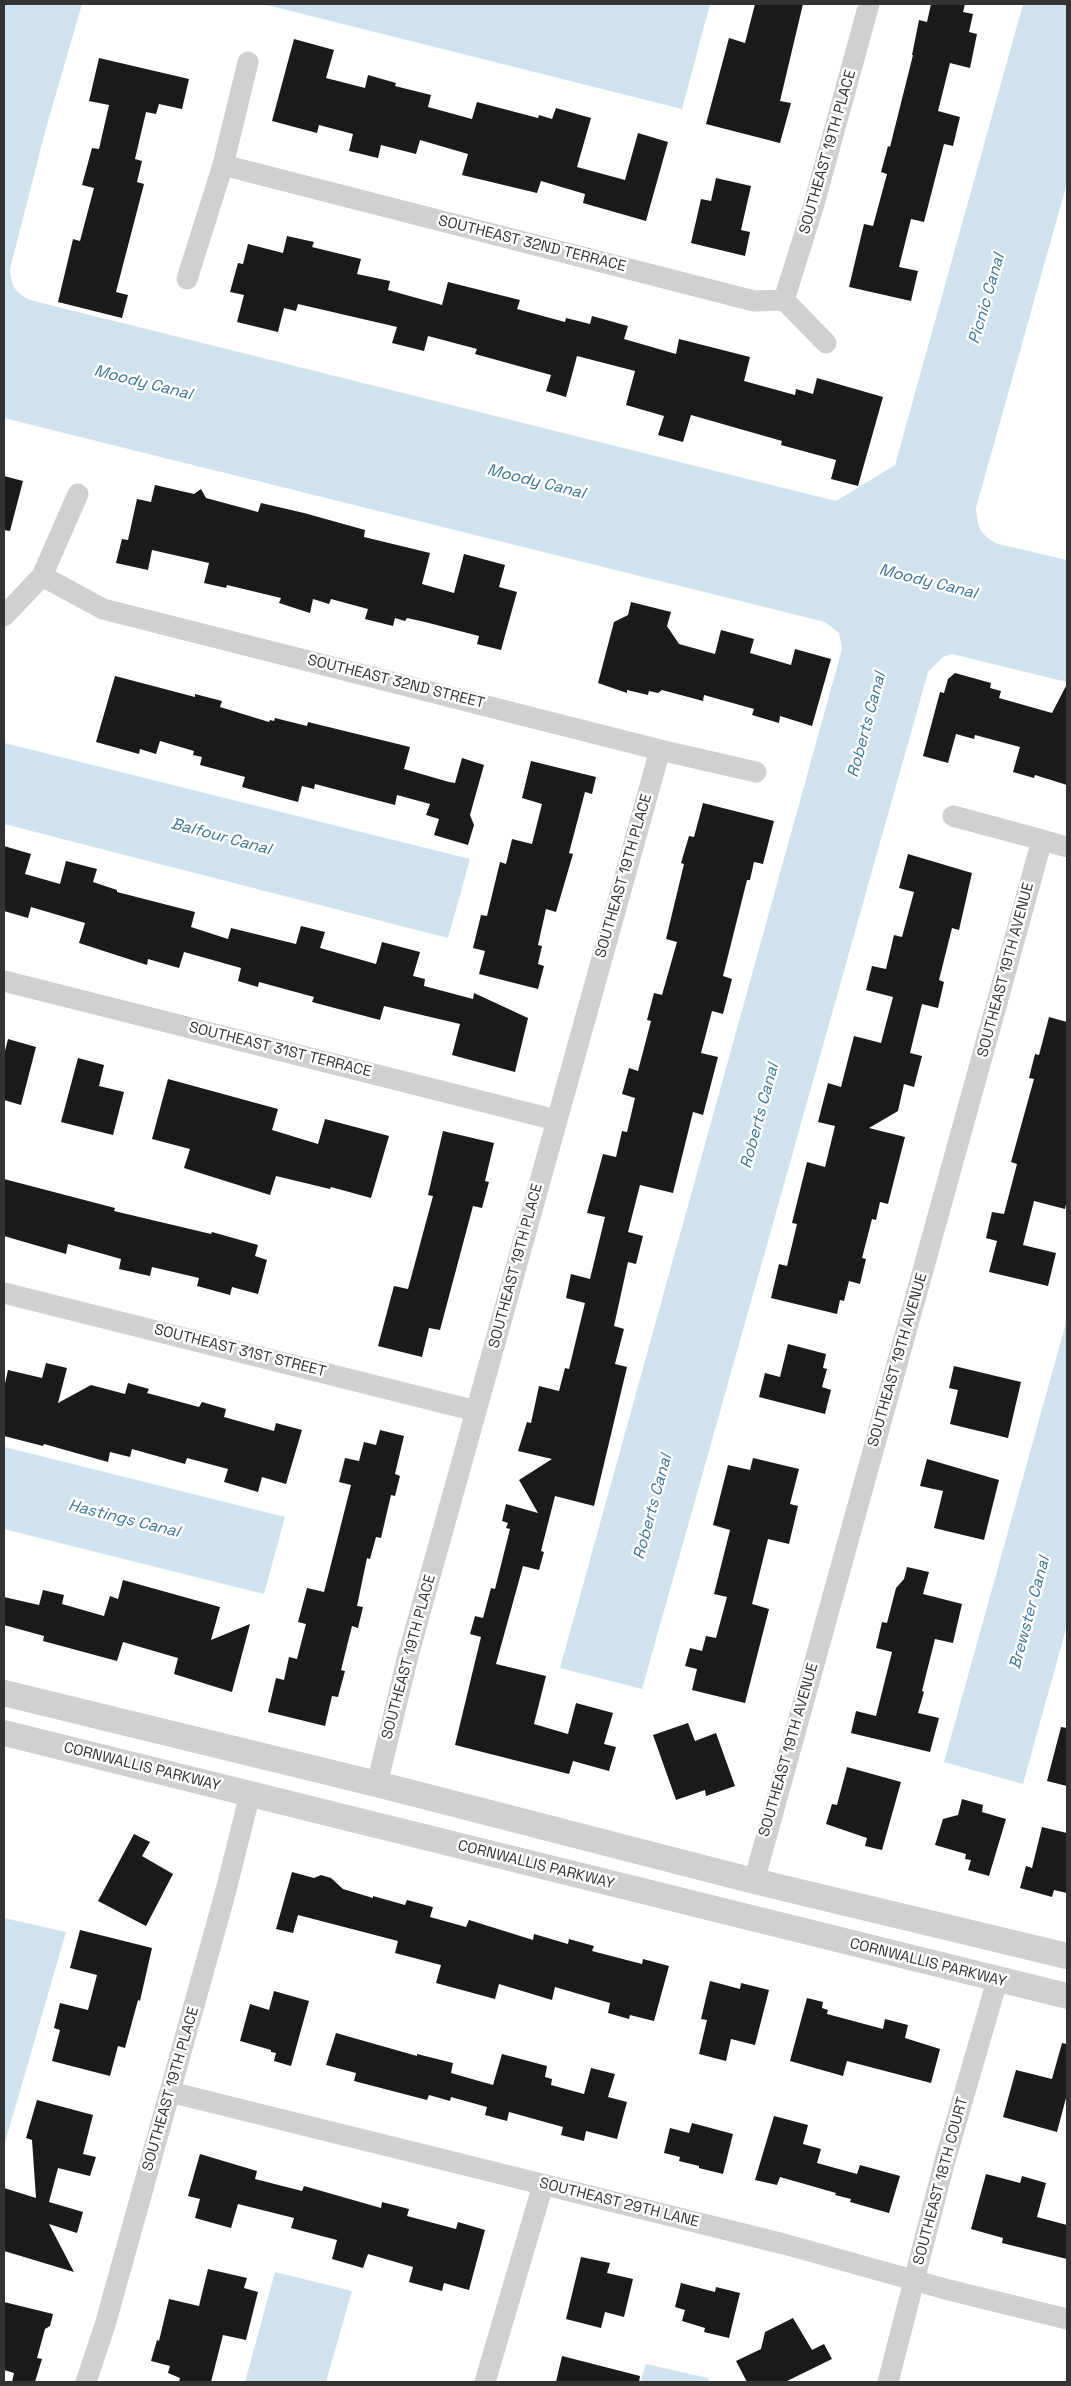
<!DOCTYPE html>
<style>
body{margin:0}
#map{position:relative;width:1071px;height:2386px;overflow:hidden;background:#fff;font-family:"Space Grotesk",sans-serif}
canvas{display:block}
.frame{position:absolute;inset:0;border:5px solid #333;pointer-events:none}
</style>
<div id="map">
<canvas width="1071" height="2386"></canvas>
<div class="frame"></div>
</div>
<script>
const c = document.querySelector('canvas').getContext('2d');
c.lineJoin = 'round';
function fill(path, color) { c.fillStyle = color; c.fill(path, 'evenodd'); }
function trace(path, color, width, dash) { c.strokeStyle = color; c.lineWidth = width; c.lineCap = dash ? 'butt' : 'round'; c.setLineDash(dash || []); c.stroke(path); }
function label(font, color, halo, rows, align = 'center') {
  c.font = font + ' "Space Grotesk",sans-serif'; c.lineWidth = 5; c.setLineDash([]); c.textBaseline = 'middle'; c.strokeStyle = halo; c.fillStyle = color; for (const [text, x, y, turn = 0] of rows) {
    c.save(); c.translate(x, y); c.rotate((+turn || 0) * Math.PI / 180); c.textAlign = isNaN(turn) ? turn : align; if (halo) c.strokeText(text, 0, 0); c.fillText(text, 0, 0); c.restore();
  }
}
const water = new Path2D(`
 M 4,4 L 82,4 L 46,128 L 10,269 C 11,285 15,293 30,300 L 836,501 L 895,465 L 1023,4 L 1067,4 L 1067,183 L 976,508 C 977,527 981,536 998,544 L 1067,560 L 1067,682 L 952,654 L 943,657 L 928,672 L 642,1689 L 560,1668 L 842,649 L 839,633 L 825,622 L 4,418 Z
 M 263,4 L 710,4 L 682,109 Z
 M 4,743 L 470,859 L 448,938 L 4,824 Z
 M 1067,1319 L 1067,1625 L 1023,1784 L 944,1762 Z
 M 4,1447 L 285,1517 L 264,1594 L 4,1529 Z
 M 4,1918 L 66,1932 L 4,2146 Z
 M 275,2272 L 352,2291 L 326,2382 L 245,2382 Z
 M 646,2364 L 708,2378 L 709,2382 L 640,2382 Z`);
const building = new Path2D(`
 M 755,4 L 803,4 L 780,101 L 791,103 L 780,143 L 706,124 L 729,38 L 745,43 Z
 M 931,4 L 965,4 L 963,12 L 973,14 L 969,32 L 977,34 L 970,68 L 950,63 L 938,111 L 960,117 L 953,146 L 944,144 L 924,222 L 911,219 L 899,267 L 918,271 L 911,301 L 849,287 L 864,224 L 873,226 L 887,174 L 881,172 L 888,146 L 890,147 L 913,55 L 912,55 L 919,20 L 927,22 Z
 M 294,39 L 334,50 L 326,78 L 365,88 L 368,75 L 396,83 L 395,86 L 431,95 L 428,107 L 472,119 L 477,102 L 538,118 L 539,115 L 552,119 L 556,108 L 591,118 L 577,167 L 625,180 L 638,133 L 668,142 L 646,221 L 583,203 L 585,194 L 541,181 L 537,193 L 462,175 L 468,154 L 420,140 L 416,154 L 381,145 L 378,158 L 349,151 L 353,134 L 319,125 L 317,133 L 272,121 Z
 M 99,58 L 189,79 L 182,109 L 159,104 L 156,114 L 146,112 L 135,159 L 142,161 L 137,182 L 144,184 L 116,292 L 128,295 L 122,318 L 58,302 L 73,239 L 80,241 L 94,188 L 82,185 L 92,148 L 99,149 L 109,105 L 89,101 Z
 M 716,178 L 751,186 L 741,230 L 750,232 L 745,256 L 691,243 L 701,199 L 711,201 Z
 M 287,236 L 314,242 L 312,247 L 361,259 L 357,274 L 390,281 L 388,290 L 442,305 L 448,282 L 520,300 L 517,309 L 565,322 L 566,318 L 590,324 L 592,316 L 628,326 L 624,339 L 676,354 L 679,339 L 750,357 L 744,381 L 795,395 L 796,389 L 813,394 L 817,378 L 883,397 L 858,486 L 831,479 L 836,460 L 781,445 L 782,441 L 691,415 L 683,442 L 658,435 L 664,416 L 626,405 L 635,371 L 577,356 L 566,397 L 546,391 L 551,375 L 475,354 L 477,349 L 428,336 L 424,351 L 392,343 L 397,327 L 298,304 L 296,311 L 284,308 L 278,332 L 237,322 L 244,295 L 230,292 L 238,263 L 243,264 L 248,244 L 283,253 Z
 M 4,476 L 23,481 L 10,531 L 4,530 Z
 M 155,485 L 194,494 L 201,489 L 206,498 L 258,512 L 261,503 L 304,513 L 365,530 L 364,537 L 430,553 L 422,584 L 454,593 L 464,554 L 505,565 L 499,587 L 517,592 L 501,650 L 477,644 L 479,636 L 425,622 L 407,618 L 405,621 L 395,618 L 393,626 L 365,619 L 368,609 L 331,599 L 329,604 L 313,599 L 310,613 L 279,603 L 281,598 L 227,585 L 226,588 L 204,583 L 209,563 L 152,550 L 148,570 L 116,563 L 122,539 L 128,540 L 137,499 L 151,502 Z
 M 631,602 L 671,612 L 667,626 L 679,644 L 715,654 L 721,630 L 754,639 L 750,653 L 791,665 L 795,649 L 831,659 L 812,726 L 780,716 L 779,723 L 752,715 L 754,709 L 704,695 L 703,701 L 662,690 L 658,693 L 649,691 L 648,695 L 627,690 L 627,693 L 598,683 L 614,622 L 628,615 Z
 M 955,673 L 991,683 L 990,688 L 1001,691 L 999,698 L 1052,713 L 1067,684 L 1067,785 L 1035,775 L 1034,778 L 1013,772 L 1020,747 L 975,735 L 974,739 L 956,734 L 948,763 L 923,756 L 940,692 L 944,693 L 948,679 Z
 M 115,676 L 195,697 L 195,694 L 222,701 L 220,707 L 269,722 L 270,720 L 274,721 L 275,718 L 307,726 L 308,722 L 410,747 L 404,769 L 449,782 L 455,783 L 462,758 L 484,765 L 470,815 L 474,825 L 468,845 L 434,835 L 439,819 L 426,815 L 430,804 L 397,795 L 395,805 L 315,784 L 314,789 L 302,786 L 298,802 L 242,787 L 245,777 L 200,765 L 202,757 L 193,755 L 194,751 L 160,741 L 156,754 L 140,749 L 139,754 L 96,742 Z
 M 531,761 L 596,777 L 592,794 L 585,792 L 569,853 L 573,854 L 556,912 L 546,909 L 538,945 L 542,946 L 538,964 L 544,966 L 538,989 L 479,974 L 485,951 L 473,948 L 481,915 L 487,916 L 500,862 L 506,864 L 512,839 L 532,844 L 542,804 L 522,798 Z
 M 703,803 L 774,821 L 763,864 L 754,862 L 750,880 L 747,880 L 723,976 L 732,979 L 723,1014 L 712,1011 L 701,1053 L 718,1057 L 703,1115 L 693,1112 L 673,1193 L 640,1185 L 628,1232 L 643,1236 L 636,1264 L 628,1262 L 614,1326 L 624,1329 L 615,1364 L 627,1367 L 594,1506 L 555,1496 L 541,1551 L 544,1552 L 539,1570 L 523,1566 L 496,1664 L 546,1676 L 534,1724 L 568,1734 L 576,1703 L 613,1713 L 604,1744 L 616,1747 L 609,1771 L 573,1761 L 569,1774 L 455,1745 L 481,1637 L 470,1634 L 475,1616 L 483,1618 L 491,1588 L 495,1589 L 510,1529 L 506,1528 L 508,1523 L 502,1521 L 506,1504 L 538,1513 L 519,1480 L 552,1459 L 518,1451 L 527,1422 L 531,1423 L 539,1386 L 559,1391 L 565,1368 L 569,1369 L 585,1303 L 566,1298 L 571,1274 L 590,1279 L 605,1217 L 587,1213 L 603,1154 L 616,1157 L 622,1131 L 627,1132 L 635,1098 L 622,1094 L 629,1068 L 638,1071 L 651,1021 L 647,1020 L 654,993 L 662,995 L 677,942 L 666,939 L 684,864 L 681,863 L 689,836 L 694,837 Z
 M 4,846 L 31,854 L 25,874 L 60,884 L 66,861 L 97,869 L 93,882 L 117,890 L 117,892 L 195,912 L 191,927 L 228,939 L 231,928 L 296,944 L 301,926 L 325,932 L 320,948 L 376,964 L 382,942 L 420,952 L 413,976 L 425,979 L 424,986 L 473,999 L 474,993 L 528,1018 L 515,1072 L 452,1055 L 460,1024 L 384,1006 L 380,1020 L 312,1002 L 314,997 L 259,982 L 258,987 L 238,981 L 241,968 L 184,952 L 179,968 L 148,959 L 147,965 L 79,943 L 85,923 L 31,907 L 28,918 L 4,911 Z
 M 908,854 L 972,873 L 959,930 L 952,928 L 939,980 L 944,982 L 938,1008 L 922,1004 L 910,1053 L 922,1056 L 914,1087 L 904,1084 L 898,1111 L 869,1128 L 905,1137 L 888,1204 L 880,1202 L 876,1220 L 872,1219 L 862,1258 L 866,1259 L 860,1284 L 849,1281 L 844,1301 L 840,1300 L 837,1314 L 771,1298 L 779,1264 L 787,1266 L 797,1224 L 792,1223 L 807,1162 L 825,1167 L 835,1126 L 818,1122 L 828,1083 L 841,1087 L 854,1036 L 881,1043 L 893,997 L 866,990 L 872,966 L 886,969 L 894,935 L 902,937 L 914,892 L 899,888 Z
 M 1049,1017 L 1067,1022 L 1067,1199 L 1065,1209 L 1034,1201 L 1023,1245 L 1056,1253 L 1048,1286 L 989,1272 L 997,1241 L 986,1238 L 992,1212 L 1004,1214 L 1017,1164 L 1011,1162 L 1034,1079 L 1029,1078 L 1035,1054 L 1039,1055 Z
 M 8,1039 L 36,1047 L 21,1105 L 4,1100 L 4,1055 Z
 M 78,1058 L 104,1065 L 99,1086 L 124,1092 L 113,1135 L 61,1122 Z
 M 168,1079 L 278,1109 L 272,1130 L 318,1144 L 325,1119 L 389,1136 L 371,1198 L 331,1187 L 330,1189 L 276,1176 L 270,1195 L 184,1168 L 190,1149 L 152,1139 Z
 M 443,1131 L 494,1143 L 485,1181 L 489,1182 L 482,1208 L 473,1206 L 440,1330 L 429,1328 L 422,1357 L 378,1346 L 394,1286 L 408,1289 L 433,1196 L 428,1195 Z
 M 4,1179 L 115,1208 L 114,1211 L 211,1234 L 212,1232 L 258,1245 L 255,1256 L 267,1260 L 258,1294 L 232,1287 L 230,1295 L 197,1286 L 199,1278 L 152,1267 L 150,1276 L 119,1269 L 121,1259 L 68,1244 L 66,1254 L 4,1236 Z
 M 788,1344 L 826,1354 L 823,1368 L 827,1369 L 822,1387 L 831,1390 L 825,1414 L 759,1397 L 765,1373 L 780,1377 Z
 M 46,1363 L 67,1368 L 58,1403 L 91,1385 L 125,1394 L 128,1383 L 149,1389 L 147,1393 L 199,1407 L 202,1402 L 226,1409 L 224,1417 L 274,1431 L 276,1423 L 302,1430 L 286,1484 L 262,1477 L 258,1492 L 224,1482 L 228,1469 L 187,1458 L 185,1464 L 132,1449 L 130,1457 L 110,1452 L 108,1462 L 44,1444 L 43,1446 L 4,1436 L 4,1388 L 8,1370 L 42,1378 Z
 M 954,1366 L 1021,1382 L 1008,1438 L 950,1424 L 958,1390 L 949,1388 Z
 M 380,1430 L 404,1436 L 395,1474 L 400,1476 L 395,1496 L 391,1495 L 381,1538 L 376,1537 L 370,1559 L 367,1558 L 357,1606 L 363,1607 L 358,1628 L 352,1626 L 341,1670 L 345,1671 L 338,1697 L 332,1696 L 325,1726 L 268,1712 L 276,1678 L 284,1680 L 289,1657 L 297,1659 L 306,1624 L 298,1622 L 307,1588 L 324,1592 L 351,1485 L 339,1482 L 345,1458 L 359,1461 L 364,1442 L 376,1445 Z
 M 753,1458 L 799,1469 L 790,1504 L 798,1506 L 789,1544 L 768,1539 L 752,1604 L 769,1609 L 745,1703 L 692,1690 L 697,1669 L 685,1666 L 690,1648 L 702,1651 L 706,1636 L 716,1638 L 727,1597 L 714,1594 L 730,1530 L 713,1525 L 728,1465 L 750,1470 Z
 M 927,1459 L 999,1480 L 984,1540 L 934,1528 L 943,1491 L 920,1486 Z
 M 907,1567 L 929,1572 L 923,1594 L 962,1604 L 953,1643 L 935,1639 L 922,1691 L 924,1692 L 918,1713 L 939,1718 L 930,1752 L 851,1733 L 856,1711 L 876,1716 L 892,1652 L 876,1648 L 882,1622 L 887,1623 L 896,1588 L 904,1579 Z
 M 123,1580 L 220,1607 L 211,1640 L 250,1624 L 232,1692 L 174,1674 L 178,1658 L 123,1642 L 117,1661 L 43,1641 L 44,1636 L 4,1625 L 4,1597 L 39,1605 L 43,1590 L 64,1595 L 62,1604 L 104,1616 L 110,1596 L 118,1599 Z
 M 688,1723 L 695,1741 L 716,1733 L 735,1786 L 706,1796 L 705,1790 L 676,1800 L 653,1735 Z
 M 1061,1727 L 1067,1728 L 1067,1786 L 1047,1781 Z
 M 847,1767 L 901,1782 L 882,1850 L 865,1846 L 867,1838 L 826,1824 L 832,1804 L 837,1805 Z
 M 962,1799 L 983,1805 L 982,1812 L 1006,1819 L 989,1876 L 968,1870 L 971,1860 L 965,1859 L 966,1854 L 935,1845 L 943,1819 L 958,1815 Z
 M 1042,1827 L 1067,1833 L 1067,1893 L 1054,1890 L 1052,1897 L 1020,1888 L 1026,1866 L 1032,1868 Z
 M 134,1834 L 150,1842 L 142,1856 L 173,1874 L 146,1926 L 98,1901 Z
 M 292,1872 L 314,1878 L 321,1875 L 331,1878 L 343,1889 L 373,1898 L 373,1896 L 405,1905 L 407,1900 L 433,1907 L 430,1917 L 466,1927 L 469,1920 L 533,1940 L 534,1934 L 568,1944 L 569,1939 L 594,1946 L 592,1951 L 642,1964 L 643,1959 L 669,1966 L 654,2021 L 630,2015 L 629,2019 L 608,2013 L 610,2003 L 555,1987 L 552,2000 L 499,1984 L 495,1999 L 436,1983 L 441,1965 L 395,1953 L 398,1941 L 298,1915 L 293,1933 L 276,1929 Z
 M 80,1930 L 152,1948 L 140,2001 L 138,2000 L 125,2048 L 118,2046 L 110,2076 L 52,2061 L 60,2030 L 54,2028 L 60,2003 L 88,2010 L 97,1975 L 70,1968 Z
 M 710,1981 L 740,1989 L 741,1983 L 769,1990 L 755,2045 L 731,2039 L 726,2061 L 699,2054 L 707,2020 L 701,2019 Z
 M 274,1991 L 309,2001 L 291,2066 L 274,2061 L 276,2053 L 271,2052 L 271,2050 L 240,2041 L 250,2004 L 269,2010 Z
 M 807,1998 L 823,2002 L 822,2008 L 828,2010 L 827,2014 L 883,2029 L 885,2019 L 908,2025 L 905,2038 L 940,2049 L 931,2083 L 847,2061 L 843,2076 L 790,2061 Z
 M 336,2033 L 417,2056 L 417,2054 L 453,2063 L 451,2073 L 493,2085 L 502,2054 L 547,2066 L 545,2077 L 552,2079 L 551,2085 L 584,2094 L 591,2068 L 615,2074 L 608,2097 L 627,2102 L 617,2139 L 586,2131 L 584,2141 L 561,2135 L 563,2127 L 509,2112 L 507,2121 L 485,2115 L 487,2107 L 451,2097 L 450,2101 L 429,2095 L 427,2100 L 354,2081 L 356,2073 L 326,2065 Z
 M 1062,2043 L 1067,2044 L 1067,2094 L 1057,2132 L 1003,2117 L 1016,2070 L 1052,2079 Z
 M 37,2100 L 93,2115 L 83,2154 L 96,2157 L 90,2176 L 58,2168 L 49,2202 L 83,2212 L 77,2233 L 49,2224 L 74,2272 L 4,2251 L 4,2188 L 36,2198 L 32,2140 L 26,2138 Z
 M 774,2116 L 808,2125 L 803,2144 L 821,2149 L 817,2163 L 857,2174 L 860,2165 L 900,2176 L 889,2213 L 850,2202 L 851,2199 L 835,2195 L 836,2193 L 780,2177 L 777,2185 L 755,2180 Z
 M 692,2123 L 733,2134 L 723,2174 L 699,2168 L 699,2166 L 679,2161 L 680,2157 L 664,2153 L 670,2128 L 689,2133 Z
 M 200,2154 L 257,2171 L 255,2179 L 302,2191 L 304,2186 L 381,2208 L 382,2202 L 409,2209 L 407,2216 L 456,2229 L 458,2222 L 485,2230 L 469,2290 L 444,2283 L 442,2291 L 409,2282 L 413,2267 L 368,2254 L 363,2268 L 332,2259 L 337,2240 L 291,2228 L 294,2218 L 238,2204 L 231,2228 L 195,2218 L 200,2199 L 188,2196 Z
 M 986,2174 L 1020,2183 L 1022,2176 L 1046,2183 L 1037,2217 L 1067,2225 L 1067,2259 L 1002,2243 L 1003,2238 L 971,2229 Z
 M 581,2257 L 610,2263 L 607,2273 L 633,2279 L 624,2317 L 605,2312 L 601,2328 L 566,2319 Z
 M 208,2269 L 247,2278 L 244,2288 L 258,2292 L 246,2340 L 223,2335 L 211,2382 L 179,2382 L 180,2378 L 168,2373 L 170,2366 L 151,2361 L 157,2340 L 159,2341 L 169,2299 L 199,2306 Z
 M 681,2283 L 715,2292 L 716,2287 L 740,2293 L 729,2338 L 704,2332 L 705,2328 L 682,2321 L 685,2310 L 675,2307 Z
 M 4,2302 L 53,2314 L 50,2326 L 45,2329 L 37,2358 L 42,2359 L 35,2382 L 12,2382 L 14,2373 L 4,2370 Z
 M 793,2318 L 812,2350 L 824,2344 L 832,2359 L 785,2382 L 747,2382 L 736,2361 L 761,2349 L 765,2332 Z
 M 562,2356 L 640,2376 L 639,2382 L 556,2382 Z`);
const minor = new Path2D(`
 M 248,62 L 223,165 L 754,301 L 784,300 L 826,343
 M 187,279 L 223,165
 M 784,300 L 814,204 L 869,4
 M 42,576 L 78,494
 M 4,616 L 42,576 L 103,609 L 660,750 L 756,772
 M 1042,840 L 1067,847
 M 4,981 L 556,1120
 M 4,1293 L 476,1411
 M 377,1784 L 409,1652 L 660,750
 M 754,1881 L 1042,840 L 953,816
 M 170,2092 L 784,2244 L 949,2290 L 1067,2319
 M 86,2382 L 105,2325 L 225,1894 L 250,1794
 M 485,2382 L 543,2185
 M 888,2382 L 944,2164 L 997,1981`);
const tertiary = new Path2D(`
 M 4,1693 L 377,1784 L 754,1881 L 1067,1956
 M 4,1733 L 1067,1996`);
const streetNames = [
 ["SOUTHEAST 19TH PLACE",828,152,-74],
 ["SOUTHEAST 32ND TERRACE",532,244,14],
 ["SOUTHEAST 32ND STREET",396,682,14],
 ["SOUTHEAST 19TH PLACE",624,876,-74],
 ["SOUTHEAST 19TH AVENUE",1006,970,-75],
 ["SOUTHEAST 31ST TERRACE",280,1050,14],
 ["SOUTHEAST 19TH PLACE",516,1266,-75],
 ["SOUTHEAST 31ST STREET",240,1351,14],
 ["SOUTHEAST 19TH AVENUE",898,1360,-74],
 ["SOUTHEAST 19TH PLACE",409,1657,-75],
 ["SOUTHEAST 19TH AVENUE",789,1750,-74],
 ["CORNWALLIS PARKWAY",142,1767,14],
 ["CORNWALLIS PARKWAY",536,1865,14],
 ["CORNWALLIS PARKWAY",928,1963,14],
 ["SOUTHEAST 19TH PLACE",171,2089,-74],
 ["SOUTHEAST 18TH COURT",941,2181,-75],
 ["SOUTHEAST 29TH LANE",619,2203,14]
];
const waterNames = [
 ["Picnic Canal",987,299,-74],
 ["Moody Canal",143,383,14],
 ["Moody Canal",536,482,14],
 ["Moody Canal",928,582,14],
 ["Roberts Canal",867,725,-75],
 ["Balfour Canal",221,837,15],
 ["Roberts Canal",760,1116,-75],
 ["Roberts Canal",653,1507,-75],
 ["Hastings Canal",124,1519,14],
 ["Brewster Canal",1030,1613,-75]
];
fill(water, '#cfe2ee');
fill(building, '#1a1a1a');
trace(minor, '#d0d0d0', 21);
trace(tertiary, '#d0d0d0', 26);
label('15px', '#333', '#fff', streetNames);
label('italic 16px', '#3f7597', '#fff', waterNames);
</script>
